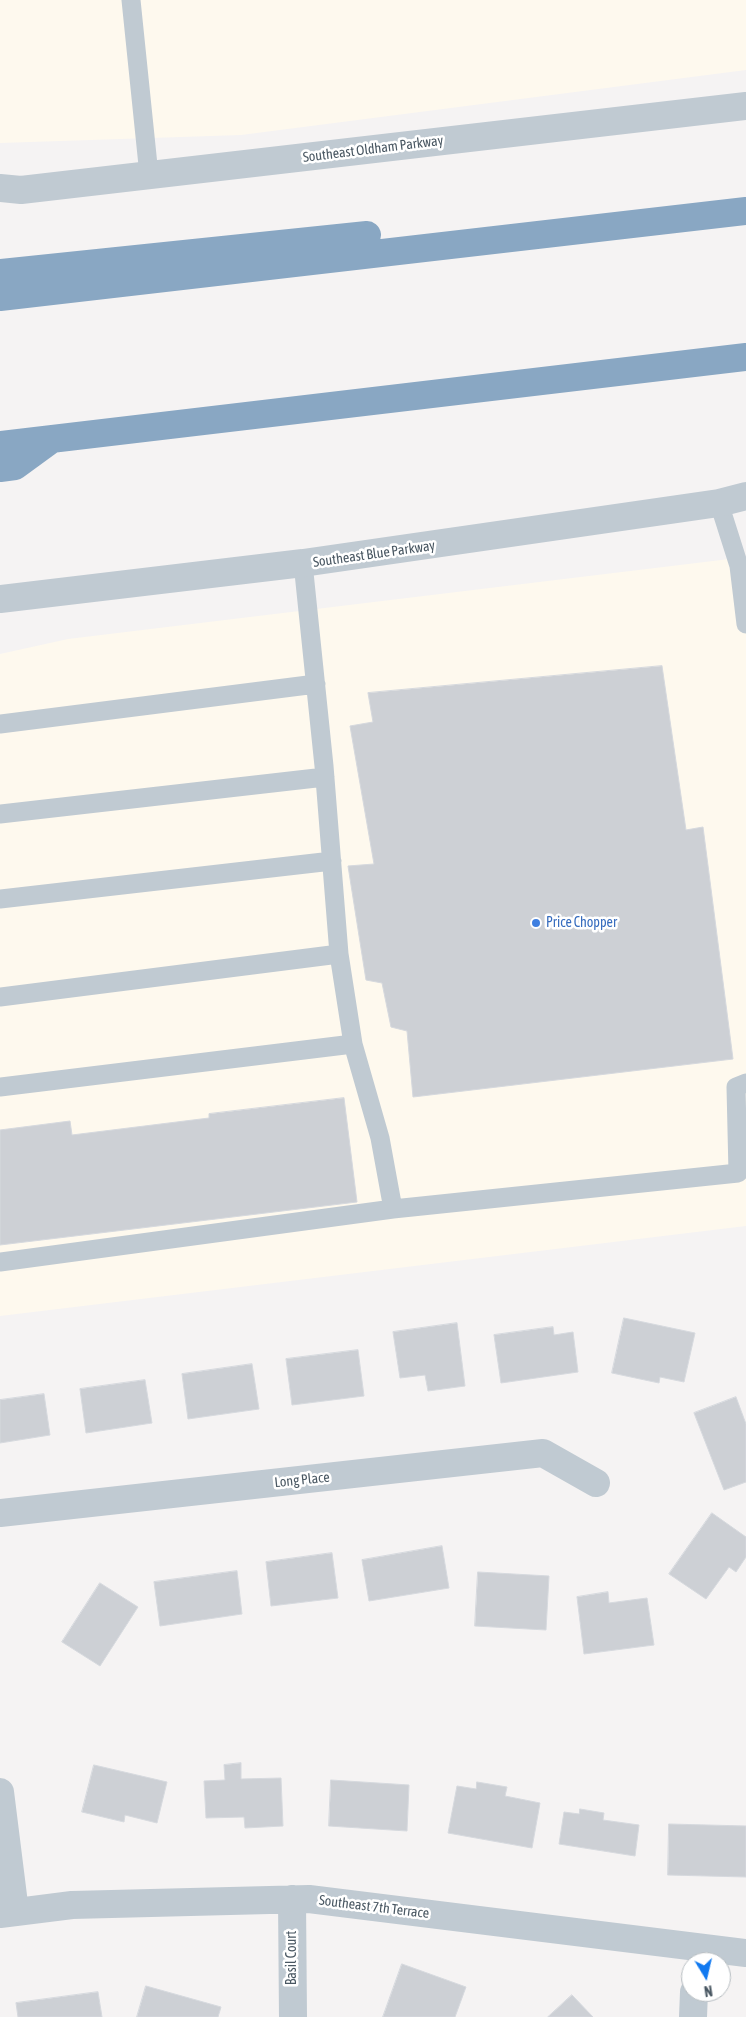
<!DOCTYPE html>
<style>
body{margin:0}
#map{position:relative;width:746px;height:2017px;overflow:hidden;background:#f5f3f3;font-family:"Asap Condensed",sans-serif}
canvas{display:block}
.north{position:absolute;left:681px;top:1952px;width:50px;height:50px;box-sizing:border-box;background:#fff;border:1px solid #b6bcc0;border-radius:50%;rotate:171deg;font-size:14px;font-weight:700;line-height:20px;text-align:center;color:#495762}
.north::after{content:'';display:block;margin:auto;width:18px;height:22px;background:#1179f0;clip-path:polygon(50% 0,100% 100%,50% 72%,0 100%)}
</style>
<div id="map">
<canvas width="746" height="2017"></canvas>
<div class="north">N</div>
</div>
<script>
const c = document.querySelector('canvas').getContext('2d');
c.lineJoin = 'round';
function fill(path, color) { c.fillStyle = color; c.fill(path, 'evenodd'); }
function trace(path, color, width, dash) { c.strokeStyle = color; c.lineWidth = width; c.lineCap = dash ? 'butt' : 'round'; c.setLineDash(dash || []); c.stroke(path); }
function label(font, color, halo, rows, align = 'center') {
  c.font = font + ' "Asap Condensed",sans-serif'; c.lineWidth = 5; c.setLineDash([]); c.textBaseline = 'middle'; c.strokeStyle = halo; c.fillStyle = color; for (const [text, x, y, turn = 0] of rows) {
    c.save(); c.translate(x, y); c.rotate((+turn || 0) * Math.PI / 180); c.textAlign = isNaN(turn) ? turn : align; if (halo) c.strokeText(text, 0, 0); c.fillText(text, 0, 0); c.restore();
  }
}
const commercial = new Path2D(`
 M 0,0 L 746,0 L 746,70 L 241,135 L 0,143 Z
 M 746,557 L 746,1226 L 0,1316 L 0,654 L 68,639 Z`);
const building = new Path2D(`
 M 662,666 L 686,830 L 703,827 L 733,1059 L 413,1097 L 407,1031 L 391,1027 L 382,983 L 366,980 L 348,866 L 374,864 L 350,726 L 373,722 L 368,693 Z
 M 344,1098 L 357,1202 L 0,1245 L 0,1130 L 70,1121 L 72,1135 L 209,1118 L 209,1114 Z
 M 624,1318 L 695,1333 L 684,1382 L 660,1377 L 659,1383 L 612,1373 Z
 M 457,1323 L 465,1386 L 428,1391 L 425,1375 L 400,1378 L 393,1332 Z
 M 553,1327 L 554,1335 L 573,1332 L 578,1372 L 501,1383 L 494,1335 Z
 M 358,1350 L 364,1396 L 292,1405 L 286,1359 Z
 M 252,1364 L 259,1409 L 188,1419 L 182,1374 Z
 M 145,1380 L 152,1423 L 86,1433 L 80,1389 Z
 M 44,1394 L 50,1435 L 0,1443 L 0,1400 Z
 M 736,1397 L 746,1424 L 746,1482 L 724,1490 L 694,1413 Z
 M 712,1513 L 746,1537 L 746,1557 L 736,1572 L 729,1567 L 706,1599 L 669,1574 Z
 M 442,1546 L 449,1588 L 369,1601 L 362,1560 Z
 M 332,1553 L 338,1598 L 271,1606 L 266,1562 Z
 M 237,1571 L 242,1614 L 160,1626 L 154,1582 Z
 M 478,1572 L 549,1576 L 546,1630 L 475,1626 Z
 M 100,1583 L 138,1607 L 100,1666 L 62,1642 Z
 M 608,1592 L 609,1603 L 647,1598 L 654,1645 L 584,1654 L 577,1597 Z
 M 241,1763 L 241,1779 L 281,1778 L 283,1826 L 245,1828 L 244,1817 L 206,1818 L 204,1781 L 225,1780 L 224,1765 Z
 M 94,1765 L 167,1782 L 157,1823 L 125,1815 L 124,1822 L 82,1812 Z
 M 331,1780 L 409,1785 L 407,1831 L 329,1826 Z
 M 477,1782 L 507,1787 L 505,1796 L 540,1803 L 532,1848 L 448,1833 L 457,1786 L 476,1789 Z
 M 580,1809 L 604,1813 L 603,1820 L 639,1825 L 635,1856 L 559,1844 L 564,1812 L 579,1814 Z
 M 669,1824 L 746,1826 L 746,1877 L 668,1875 Z
 M 402,1964 L 466,1987 L 455,2017 L 383,2017 Z
 M 146,1986 L 221,2007 L 218,2017 L 137,2017 Z
 M 98,1992 L 102,2017 L 18,2017 L 16,2003 Z
 M 572,1995 L 593,2017 L 548,2017 Z`);
const service = new Path2D(`
 M 131,0 L 149,175
 M 719,503 L 739,566 L 746,624
 M 0,724 L 316,684
 M 0,814 L 325,777
 M 0,899 L 332,861
 M 0,997 L 339,954
 M 0,1087 L 353,1044
 M 393,1209 L 738,1173 L 736,1087 L 746,1083
 M 0,1262 L 393,1209 L 380,1138 L 353,1044 L 339,954 L 324,766 L 303,563`);
const minor = new Path2D(`
 M 0,1513 L 543,1453 L 596,1483
 M 0,1792 L 15,1912
 M 292,1899 L 293,2017
 M 0,1914 L 72,1905 L 309,1899 L 746,1953
 M 693,2017 L 694,1992`);
const tertiary = new Path2D(`
 M 0,188 L 21,190 L 746,106
 M 0,599 L 303,563 L 719,503 L 746,496`);
const motorway = new Path2D(`
 M 0,273 L 367,235
 M 0,297 L 746,211
 M 0,445 L 746,357
 M 0,468 L 15,466 L 52,439`);
const markers = [
 [536,923,5,"#3f7fe0"]
];
const streetNames = [
 ["Southeast Oldham Parkway",373,149,-7],
 ["Southeast Blue Parkway",374,554,-8],
 ["Long Place",302,1480,-6],
 ["Southeast 7th Terrace",374,1907,7],
 ["Basil Court",292,1958,-90]
];
const shopNames = [
 ["Price Chopper",546,923]
];
fill(commercial, '#fef9ee');
fill(building, '#cdd0d5');
trace(building, '#d6d9de', 1);
trace(service, '#c0cad2', 19);
trace(minor, '#c0cad2', 28);
trace(tertiary, '#c0cad2', 28);
trace(motorway, '#89a7c3', 28);
for (const [x, y, r, color] of markers) { const dot = new Path2D(); dot.arc(x, y, r, 0, 2 * Math.PI); c.fillStyle = color; c.fill(dot); trace(dot, '#fff', 2); }
label('14px', '#495762', '#fff', streetNames);
label('14px', '#366cbe', '#fff', shopNames, 'left');
</script>
